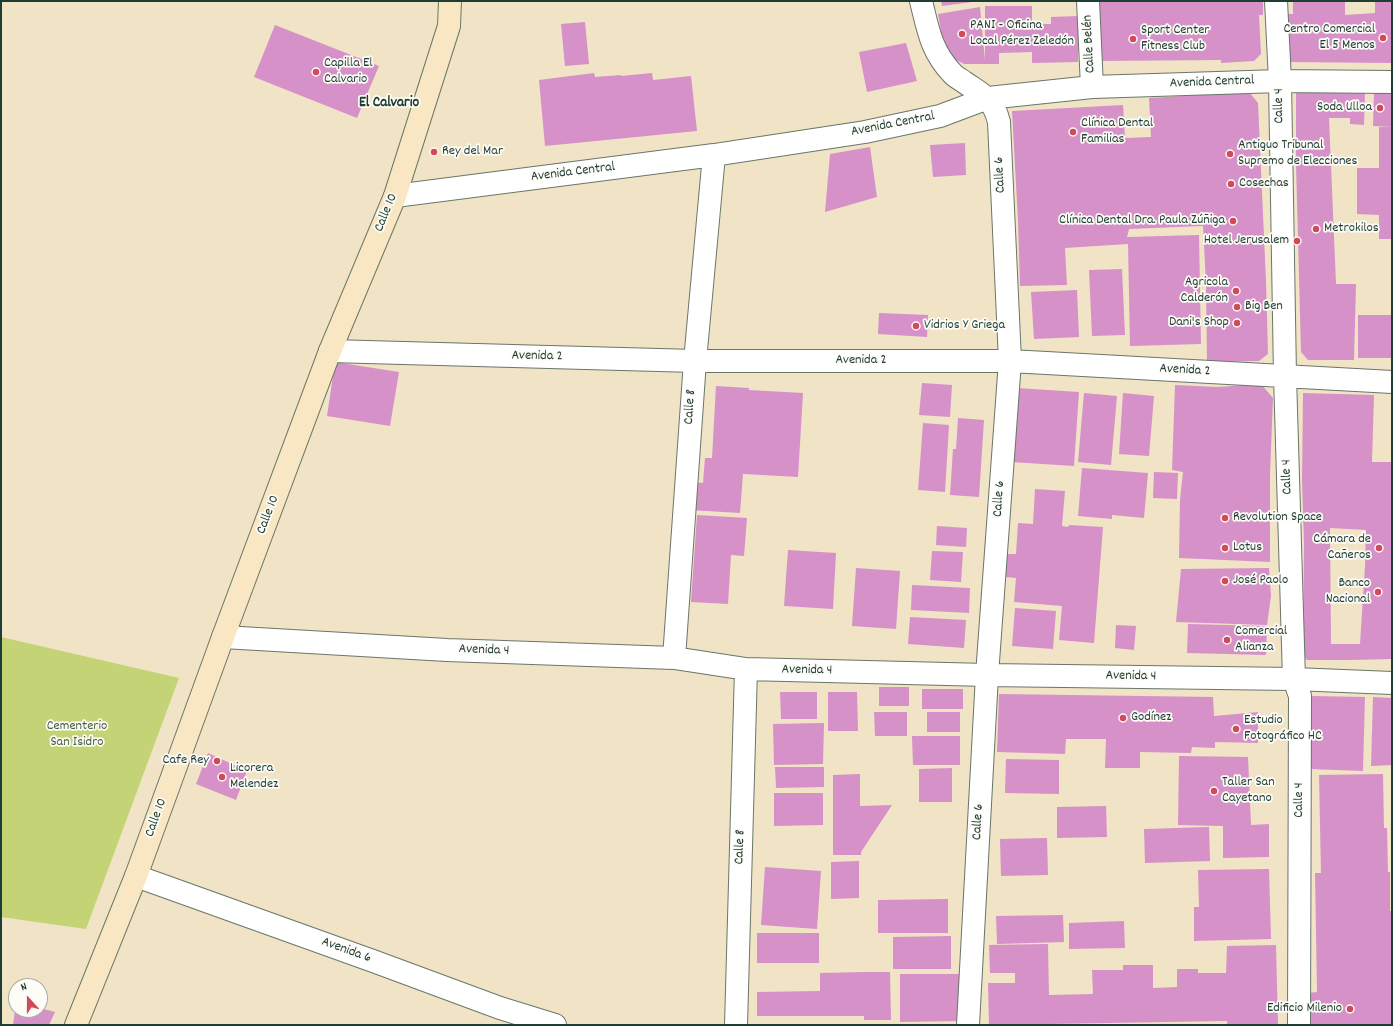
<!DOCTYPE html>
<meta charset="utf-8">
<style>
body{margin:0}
#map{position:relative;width:1393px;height:1026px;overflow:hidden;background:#f0e3c6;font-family:Dekko,sans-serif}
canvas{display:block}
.frame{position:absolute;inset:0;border:2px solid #1f3d34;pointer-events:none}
.north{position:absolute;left:8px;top:978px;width:40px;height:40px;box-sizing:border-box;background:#fdfcf7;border:1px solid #a4b0a9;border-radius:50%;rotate:339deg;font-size:11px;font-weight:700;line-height:16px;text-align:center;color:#1f3d34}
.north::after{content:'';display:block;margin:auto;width:14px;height:18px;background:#d1495b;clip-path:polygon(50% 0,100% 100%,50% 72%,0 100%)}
</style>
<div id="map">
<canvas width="1393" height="1026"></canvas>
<div class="frame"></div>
<div class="north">N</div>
</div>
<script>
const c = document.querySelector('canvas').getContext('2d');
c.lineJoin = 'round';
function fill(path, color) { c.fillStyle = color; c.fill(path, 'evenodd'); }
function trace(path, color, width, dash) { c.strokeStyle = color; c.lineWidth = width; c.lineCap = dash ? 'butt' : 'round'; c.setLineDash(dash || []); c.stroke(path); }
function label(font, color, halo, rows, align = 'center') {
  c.font = font + ' Dekko,sans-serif'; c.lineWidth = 3.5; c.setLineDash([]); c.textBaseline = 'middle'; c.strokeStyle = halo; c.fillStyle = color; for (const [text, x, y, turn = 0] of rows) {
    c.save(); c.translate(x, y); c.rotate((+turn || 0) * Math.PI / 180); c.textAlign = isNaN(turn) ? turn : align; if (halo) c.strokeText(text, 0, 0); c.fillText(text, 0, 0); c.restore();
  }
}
const green = new Path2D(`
 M 1,637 L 179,678 L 86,929 L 1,917 Z`);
const building = new Path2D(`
 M 941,1 L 972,1 L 972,2 L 942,6 Z
 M 1097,1 L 1263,1 L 1263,15 L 1259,15 L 1261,54 L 1254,61 L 1221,63 L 1221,60 L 1099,61 Z
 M 1293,1 L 1345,1 L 1345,15 L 1375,13 L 1375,1 L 1392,1 L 1392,63 L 1285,62 L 1285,14 L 1293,14 Z
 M 985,6 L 1032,6 L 1032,24 L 1051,24 L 1051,17 L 1078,16 L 1078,62 L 1032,63 L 1032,52 L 999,53 L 999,64 L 964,64 L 945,54 L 938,14 L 980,7 L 985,60 Z
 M 585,22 L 589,64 L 565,66 L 561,24 Z
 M 275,25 L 379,66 L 357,118 L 254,77 Z
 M 906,43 L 917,81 L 867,92 L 859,52 Z
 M 594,73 L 595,77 L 621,75 L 621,76 L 652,73 L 653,80 L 691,76 L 697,131 L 545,146 L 539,80 Z
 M 1296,91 L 1365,93 L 1364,125 L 1350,124 L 1350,118 L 1329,118 L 1336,284 L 1356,284 L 1354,360 L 1308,360 L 1301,352 L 1296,164 Z
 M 1374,91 L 1392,91 L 1392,127 L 1373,126 Z
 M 1249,92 L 1258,103 L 1266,281 L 1268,354 L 1259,361 L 1207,362 L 1206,284 L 1203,226 L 1129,229 L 1127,237 L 1199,235 L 1201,344 L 1130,346 L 1128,244 L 1065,248 L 1067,285 L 1020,286 L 1018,221 L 1012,111 L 1123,105 L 1125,138 L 1151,137 L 1149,98 Z
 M 1379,127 L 1392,127 L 1392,239 L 1379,239 L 1379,215 L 1357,214 L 1357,168 L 1379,168 Z
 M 965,143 L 966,175 L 933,177 L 930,145 Z
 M 870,147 L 877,197 L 825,212 L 830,154 Z
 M 1122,269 L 1125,335 L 1092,336 L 1089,270 Z
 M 1077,290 L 1079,337 L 1034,339 L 1031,292 Z
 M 879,313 L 928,315 L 927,337 L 878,334 Z
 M 1358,315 L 1391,315 L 1391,358 L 1358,358 Z
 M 335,362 L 399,372 L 390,426 L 327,416 Z
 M 922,383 L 952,385 L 950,417 L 919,415 Z
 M 1261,384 L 1273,398 L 1270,475 L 1270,562 L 1179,558 L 1180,500 L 1183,472 L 1172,470 L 1175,385 L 1218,387 Z
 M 716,386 L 749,388 L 749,390 L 803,393 L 798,477 L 743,474 L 740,513 L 690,510 L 692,482 L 703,483 L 705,458 L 712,458 Z
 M 1017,388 L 1079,392 L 1074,466 L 1011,462 Z
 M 1084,393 L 1117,396 L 1111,465 L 1078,462 Z
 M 1123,393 L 1154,396 L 1149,456 L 1119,454 Z
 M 1303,393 L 1374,395 L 1372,462 L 1392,462 L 1392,659 L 1350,660 L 1307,660 L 1303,655 L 1304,544 L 1302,480 ZM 1330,528 L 1366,530 L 1365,566 L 1360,644 L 1331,644 Z
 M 958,418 L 984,420 L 979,497 L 950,495 L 953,449 L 956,449 Z
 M 923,423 L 949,425 L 945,492 L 918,490 Z
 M 1082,468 L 1148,473 L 1144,518 L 1112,515 L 1112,519 L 1078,516 Z
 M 1154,472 L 1178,473 L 1177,499 L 1153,498 Z
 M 1035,489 L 1065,491 L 1062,526 L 1068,527 L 1069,525 L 1103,527 L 1094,643 L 1059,640 L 1062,606 L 1014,602 L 1016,578 L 1005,577 L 1007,554 L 1016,554 L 1018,523 L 1033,524 Z
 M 697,515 L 747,518 L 744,556 L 731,555 L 728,604 L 691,602 Z
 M 937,526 L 967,528 L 966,547 L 936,545 Z
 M 788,550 L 836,553 L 833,609 L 784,606 Z
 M 932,551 L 963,552 L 961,582 L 930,580 Z
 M 856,568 L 900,571 L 896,629 L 852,626 Z
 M 1269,568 L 1271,596 L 1267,625 L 1176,622 L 1181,569 Z
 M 912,585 L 970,588 L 969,613 L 911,610 Z
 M 1015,608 L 1056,611 L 1053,649 L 1012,646 Z
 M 910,617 L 966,620 L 964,648 L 908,644 Z
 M 1188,624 L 1267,626 L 1266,655 L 1187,653 Z
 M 1116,625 L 1136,626 L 1134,650 L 1115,648 Z
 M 879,687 L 909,687 L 909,706 L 879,706 Z
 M 922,689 L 963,689 L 963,709 L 922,709 Z
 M 780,692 L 817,692 L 817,719 L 781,719 Z
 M 828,692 L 857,692 L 858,731 L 828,731 Z
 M 999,694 L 1213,697 L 1214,716 L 1258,712 L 1258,743 L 1215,742 L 1215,748 L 1192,747 L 1191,753 L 1140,752 L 1140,768 L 1105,768 L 1106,739 L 1066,739 L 1065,754 L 997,752 Z
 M 1312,696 L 1365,697 L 1363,771 L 1310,769 Z
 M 1373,697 L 1392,698 L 1392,765 L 1371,766 Z
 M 874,712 L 907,712 L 907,736 L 875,736 Z
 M 927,712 L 960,712 L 960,732 L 927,732 Z
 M 824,723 L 823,764 L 774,765 L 773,724 Z
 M 912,736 L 960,736 L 960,765 L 913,765 Z
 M 208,753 L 247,771 L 236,800 L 196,784 Z
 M 1179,756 L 1248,757 L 1251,825 L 1269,824 L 1269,857 L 1223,858 L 1223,826 L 1178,825 Z
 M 1006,759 L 1059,760 L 1059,794 L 1005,793 Z
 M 775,767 L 824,767 L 824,787 L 776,788 Z
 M 952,768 L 952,802 L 919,802 L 919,769 Z
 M 860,774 L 860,806 L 892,805 L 861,852 L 861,855 L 833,855 L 833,775 Z
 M 1383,774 L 1384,828 L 1387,828 L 1388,872 L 1390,872 L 1390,911 L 1392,911 L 1392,1025 L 1308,1025 L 1308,993 L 1317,992 L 1315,873 L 1321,873 L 1319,775 Z
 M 774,793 L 823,793 L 823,825 L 774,826 Z
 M 1106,806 L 1107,837 L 1057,838 L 1057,807 Z
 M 1209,827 L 1210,861 L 1145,863 L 1144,829 Z
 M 1047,838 L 1048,875 L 1001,876 L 1000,839 Z
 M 859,861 L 859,898 L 831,899 L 831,862 Z
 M 765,867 L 821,871 L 817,929 L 761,925 Z
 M 1269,869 L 1271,939 L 1194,941 L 1194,907 L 1199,907 L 1198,870 Z
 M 948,899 L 948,933 L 878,933 L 878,900 Z
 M 1063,915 L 1064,942 L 997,944 L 996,916 Z
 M 1124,921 L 1125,948 L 1069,949 L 1069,923 Z
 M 757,933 L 819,933 L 819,963 L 757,963 Z
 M 951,936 L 951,969 L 893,969 L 893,937 Z
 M 1048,944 L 1049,995 L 1093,994 L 1092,970 L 1123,970 L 1123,965 L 1153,965 L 1153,988 L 1177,987 L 1177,969 L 1198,969 L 1198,973 L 1226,973 L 1227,946 L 1276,945 L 1278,1025 L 1227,1025 L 1227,1021 L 989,1025 L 988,983 L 1015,983 L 1015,973 L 990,973 L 989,945 Z
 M 864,972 L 890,972 L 891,1020 L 864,1020 L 864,1016 L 757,1016 L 757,992 L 820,991 L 820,973 Z
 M 900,974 L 961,974 L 962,1021 L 900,1022 Z
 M 40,1008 L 55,1012 L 49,1025 L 13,1025 L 15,1010 L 40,1010 Z`);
const street = new Path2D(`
 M 921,1 C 928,29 931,51 952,73 C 955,77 960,79 964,82 C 983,95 993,98 999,122 L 1010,361 L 987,675 L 968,1025
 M 1088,1 L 1092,87
 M 1276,1 L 1280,81 L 1285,376 L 1294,679 L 1300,696 L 1299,1025
 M 395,196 L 714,155 L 865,132 L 940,116 L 988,98 L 1092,87 L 1280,81 L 1392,82
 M 330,351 L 695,361 L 1010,361 L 1392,382
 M 223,637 L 447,650 L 674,658 L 746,669 L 987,675 L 1294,679 L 1392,683
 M 674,658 L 695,361 L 714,155
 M 136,876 L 373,961 L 500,1008 L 555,1025
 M 736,1025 L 746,669`);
const secondary = new Path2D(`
 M 76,1025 L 136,876 L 223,637 L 330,351 L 395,196 L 449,26 L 450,1`);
const markers = [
 [962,34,4,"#d1495b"],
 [1383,38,4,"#d1495b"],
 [1133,39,4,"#d1495b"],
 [316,72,4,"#d1495b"],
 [1380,108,4,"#d1495b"],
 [1073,132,4,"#d1495b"],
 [434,152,4,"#d1495b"],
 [1230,154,4,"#d1495b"],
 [1231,184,4,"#d1495b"],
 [1233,221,4,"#d1495b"],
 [1316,229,4,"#d1495b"],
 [1297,241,4,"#d1495b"],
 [1236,291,4,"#d1495b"],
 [1237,307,4,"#d1495b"],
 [1237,323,4,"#d1495b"],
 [916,326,4,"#d1495b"],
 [1225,518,4,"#d1495b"],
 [1225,548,4,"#d1495b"],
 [1379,548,4,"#d1495b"],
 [1225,581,4,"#d1495b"],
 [1378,592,4,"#d1495b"],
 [1227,640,4,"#d1495b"],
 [1123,718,4,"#d1495b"],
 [1236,729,4,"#d1495b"],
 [217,761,4,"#d1495b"],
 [222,777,4,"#d1495b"],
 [1214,791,4,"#d1495b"],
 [1350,1009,4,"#d1495b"]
];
const poiNames = [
 ["PANI - Oficina",970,26],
 ["Local Pérez Zeledón",970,42],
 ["Centro Comercial",1375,30,"right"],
 ["El 5 Menos",1375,46,"right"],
 ["Sport Center",1141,31],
 ["Fitness Club",1141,47],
 ["Capilla El",324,64],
 ["Calvario",324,80],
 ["Soda Ulloa",1372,108,"right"],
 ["Clínica Dental",1081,124],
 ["Familias",1081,140],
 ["Antiguo Tribunal",1238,146],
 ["Supremo de Elecciones",1238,162],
 ["Rey del Mar",442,152],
 ["Cosechas",1239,184],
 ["Clínica Dental Dra. Paula Zúñiga",1225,221,"right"],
 ["Metrokilos",1324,229],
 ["Hotel Jerusalem",1289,241,"right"],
 ["Agricola",1228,283,"right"],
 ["Calderón",1228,299,"right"],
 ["Big Ben",1245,307],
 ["Dani's Shop",1229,323,"right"],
 ["Vidrios Y Griega",924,326],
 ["Revolution Space",1233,518],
 ["Cámara de",1371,540,"right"],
 ["Cañeros",1371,556,"right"],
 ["Lotus",1233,548],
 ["José Paolo",1233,581],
 ["Banco",1370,584,"right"],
 ["Nacional",1370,600,"right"],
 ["Comercial",1235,632],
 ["Alianza",1235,648],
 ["Godínez",1131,718],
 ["Estudio",1244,721],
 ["Fotográfico HC",1244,737],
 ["Cafe Rey",209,761,"right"],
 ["Licorera",230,769],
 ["Melendez",230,785],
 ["Taller San",1222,783],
 ["Cayetano",1222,799],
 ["Edificio Milenio",1342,1009,"right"]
];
const streetNames = [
 ["Calle Belén",1090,44,-93],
 ["Avenida Central",1212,83,-2],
 ["Calle 4",1280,106,-91],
 ["Avenida Central",893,125,-11],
 ["Avenida Central",573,173,-7],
 ["Calle 6",1001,175,-93],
 ["Calle 10",387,213,-68],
 ["Avenida 2",537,357,1],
 ["Avenida 2",861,361],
 ["Avenida 2",1185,371,3],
 ["Calle 8",691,407,-86],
 ["Calle 4",1288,477,-92],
 ["Calle 6",1000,499,-86],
 ["Calle 10",269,515,-69],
 ["Avenida 4",484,651,2],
 ["Avenida 4",807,671,1],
 ["Avenida 4",1131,677,1],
 ["Calle 4",1300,800,-90],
 ["Calle 10",157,818,-70],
 ["Calle 6",979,822,-87],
 ["Calle 8",741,847,-88],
 ["Avenida 6",346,951,20]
];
const parkNames = [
 ["Cementerio",77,727],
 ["San Isidro",77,743]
];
const neighbourhoodNames = [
 ["El Calvario",389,104]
];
fill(green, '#c4d375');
fill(building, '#d691c9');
trace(street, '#687767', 24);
trace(secondary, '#687767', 24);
trace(street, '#fff', 22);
trace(secondary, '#f9e7c3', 22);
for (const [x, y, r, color] of markers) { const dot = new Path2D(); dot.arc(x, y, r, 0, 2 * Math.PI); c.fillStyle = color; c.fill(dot); trace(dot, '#fdfcf7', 1.5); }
label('14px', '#1f3d34', '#fdfcf7', poiNames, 'left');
label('14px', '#1f3d34', '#fdfcf7', streetNames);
label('14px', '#486244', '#fdfcf7', parkNames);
label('bold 15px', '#1f3d34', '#fdfcf7', neighbourhoodNames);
</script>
